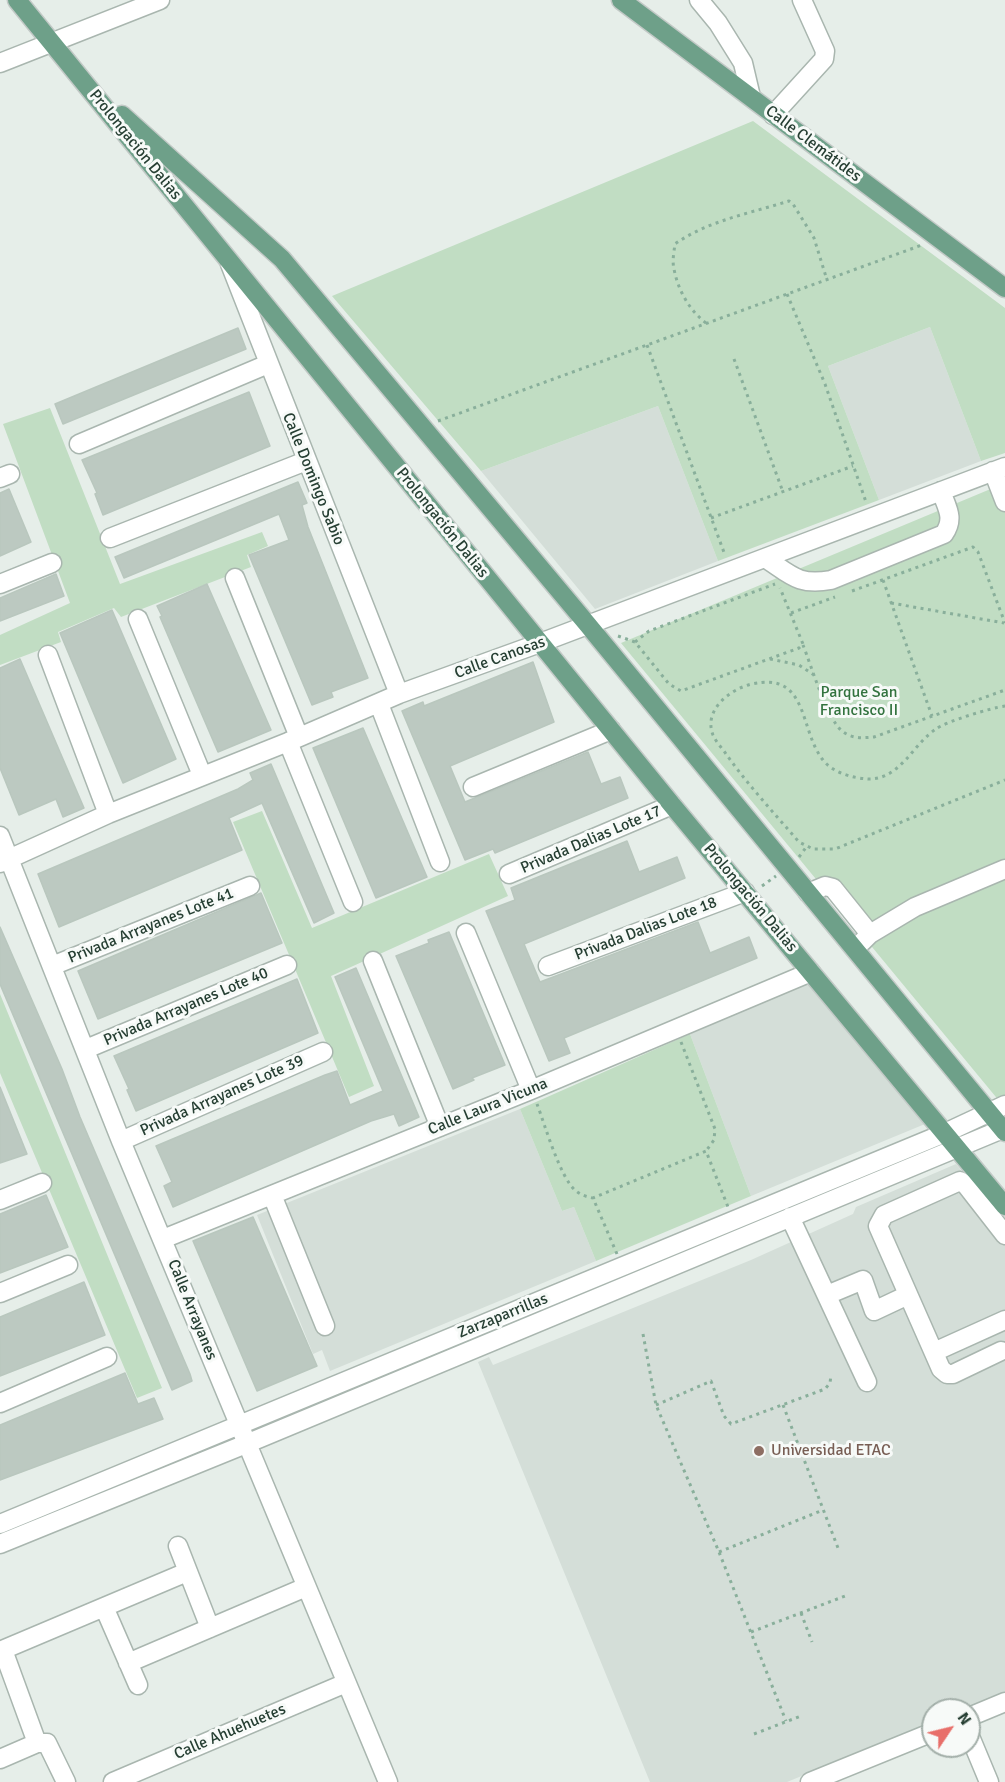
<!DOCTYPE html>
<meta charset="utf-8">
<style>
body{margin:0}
#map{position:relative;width:1005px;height:1782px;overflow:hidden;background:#e6eee9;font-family:Signika,sans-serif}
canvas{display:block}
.north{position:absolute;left:921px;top:1698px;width:60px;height:60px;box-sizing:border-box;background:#f7faf8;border:2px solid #a3afa9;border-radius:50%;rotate:55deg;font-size:16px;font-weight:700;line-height:24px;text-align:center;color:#263f33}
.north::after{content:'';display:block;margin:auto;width:21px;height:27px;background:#e86f6a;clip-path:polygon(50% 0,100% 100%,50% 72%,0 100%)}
</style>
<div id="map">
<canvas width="1005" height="1782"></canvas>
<div class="north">N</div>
</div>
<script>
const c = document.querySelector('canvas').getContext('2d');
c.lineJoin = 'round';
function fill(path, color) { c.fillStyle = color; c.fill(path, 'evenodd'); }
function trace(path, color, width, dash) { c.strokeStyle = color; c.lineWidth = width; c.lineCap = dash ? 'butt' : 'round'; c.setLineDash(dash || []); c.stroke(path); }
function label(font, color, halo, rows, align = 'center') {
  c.font = font + ' Signika,sans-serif'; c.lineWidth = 6; c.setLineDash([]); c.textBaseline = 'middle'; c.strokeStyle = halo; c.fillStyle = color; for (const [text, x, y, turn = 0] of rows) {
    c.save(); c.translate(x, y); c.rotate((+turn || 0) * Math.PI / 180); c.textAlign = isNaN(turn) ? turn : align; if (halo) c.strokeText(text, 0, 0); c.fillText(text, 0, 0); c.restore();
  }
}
const built = new Path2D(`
 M 930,327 L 981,461 L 879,500 L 828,366 Z
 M 658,406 L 718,561 L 595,609 L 481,471 Z
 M 808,983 L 925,1124 L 751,1196 L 690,1034 Z
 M 520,1109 L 562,1211 L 574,1207 L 596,1261 L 330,1371 L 322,1350 L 313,1354 L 257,1215 Z
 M 956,1164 L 1005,1224 L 1005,1692 L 962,1710 L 933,1710 L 933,1722 L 787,1782 L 650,1782 L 478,1362 L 489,1357 L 493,1365 L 751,1260 L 853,1214 L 856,1207 Z`);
const green = new Path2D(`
 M 753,121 L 1005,308 L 1005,453 L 981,461 L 930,327 L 828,366 L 879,500 L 718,561 L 658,406 L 481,471 L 332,296 Z
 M 50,408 L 120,584 L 262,532 L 268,546 L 247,555 L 251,567 L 121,617 L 114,608 L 58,632 L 61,642 L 0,665 L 0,635 L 70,603 L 3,424 Z
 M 1005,483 L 1005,1108 L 621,643 Z
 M 262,811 L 312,928 L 489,854 L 508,896 L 331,976 L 374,1086 L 349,1097 L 233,822 Z
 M 0,994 L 162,1388 L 137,1398 L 0,1073 Z
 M 690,1034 L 751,1196 L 596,1261 L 574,1207 L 562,1211 L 520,1109 Z`);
const building = new Path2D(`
 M 238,328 L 246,349 L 63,424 L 55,404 Z
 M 249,392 L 270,446 L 103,515 L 95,494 L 97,493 L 82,460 Z
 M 298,482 L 307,503 L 302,505 L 308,527 L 368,678 L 331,692 L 333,697 L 312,705 L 249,555 L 289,540 L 279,514 L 124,578 L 115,557 Z
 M 9,489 L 31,542 L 0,556 L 0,493 Z
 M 56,574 L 64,596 L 0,621 L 0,598 Z
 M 207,584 L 271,730 L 218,752 L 160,617 L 162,616 L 157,606 Z
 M 112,610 L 176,759 L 123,783 L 60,633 Z
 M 20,659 L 84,808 L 63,817 L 56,799 L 19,815 L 0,768 L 0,668 Z
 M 533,662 L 554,722 L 450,766 L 465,802 L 588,752 L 601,784 L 620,777 L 628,798 L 495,853 L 493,849 L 465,860 L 402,711 L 423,702 L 424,706 Z
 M 363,728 L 427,877 L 376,898 L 313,748 Z
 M 271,764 L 334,913 L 314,923 L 262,803 L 229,818 L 242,850 L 59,927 L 38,874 L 238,789 L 253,780 L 250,773 Z
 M 627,841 L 639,872 L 677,857 L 685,878 L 524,944 L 540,982 L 698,922 L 710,953 L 749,937 L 757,958 L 564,1038 L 570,1053 L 549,1061 L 486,911 L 515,900 L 511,888 Z
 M 261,893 L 282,943 L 98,1019 L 78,971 Z
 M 0,927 L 62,1069 L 80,1117 L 190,1374 L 192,1381 L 172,1390 L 0,984 Z
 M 449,932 L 505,1065 L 472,1078 L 474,1080 L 453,1089 L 396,956 L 429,943 L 428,940 Z
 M 356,968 L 419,1117 L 399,1126 L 394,1114 L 371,1121 L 173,1207 L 164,1186 L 172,1182 L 156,1146 L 325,1075 L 337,1071 L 350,1105 L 383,1091 L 335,977 Z
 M 297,979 L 318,1033 L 136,1111 L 127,1090 L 129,1089 L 114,1056 Z
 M 0,1087 L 27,1154 L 0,1163 Z
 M 46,1195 L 68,1247 L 0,1273 L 0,1214 Z
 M 253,1217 L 317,1366 L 257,1391 L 193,1241 Z
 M 84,1282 L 105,1335 L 0,1376 L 0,1317 Z
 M 125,1373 L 138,1404 L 154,1398 L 163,1419 L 0,1480 L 0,1425 Z`);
const path = new Path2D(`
 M 787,294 L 825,384 L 866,502
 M 706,323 C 689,310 678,290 674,269 C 672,261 674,252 675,244 C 707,221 751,213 789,201 L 793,204 L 814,238 L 827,280
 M 647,345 L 725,555
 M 734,359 L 783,492
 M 438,421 L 922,245
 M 711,518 L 853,466
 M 883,580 L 932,716
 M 852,591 L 973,547 L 978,552 L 1005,623
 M 891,603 L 1004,623
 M 791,613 L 835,597
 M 618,636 L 635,642 L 669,684 L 681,691 L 799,648 L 803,644 L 780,588
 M 635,642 L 649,631 L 775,584
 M 803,645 C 811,665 827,719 842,731 C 852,739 863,738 874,737 L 1005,690
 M 770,659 L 799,665 L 814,675
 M 1005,706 C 991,708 947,721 936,729 C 913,744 900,780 868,779 C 853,778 833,773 823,760 C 799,730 809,671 752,684 C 730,689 703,710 713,735 C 716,742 722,748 726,754 C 748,785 774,813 799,842 L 813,849 L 835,849 L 1005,780
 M 799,857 L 807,846
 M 762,886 L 776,876
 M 681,1042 L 715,1129 L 714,1140 L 706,1151
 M 537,1104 C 545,1125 560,1178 576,1191 C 581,1195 587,1197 593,1198
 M 617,1254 L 593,1198 L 706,1151 L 728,1207
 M 643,1334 L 656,1405 L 719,1552 L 786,1721
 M 656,1405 L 711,1381 L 724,1416 L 731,1424 L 825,1389 L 830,1383 L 831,1375
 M 783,1405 L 838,1548
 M 719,1552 L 823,1510
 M 801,1613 L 812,1642
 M 751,1632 L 845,1596
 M 754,1734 L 801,1716`);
const minor = new Path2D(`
 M 699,0 L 718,23 L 743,63 L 751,97
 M 0,63 L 160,0
 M 773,115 L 824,59 L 825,51 L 802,0
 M 230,264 L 399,694
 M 79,444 L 268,364
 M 993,471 L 1005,502
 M 0,478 L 10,474
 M 110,538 L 306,461
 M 765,558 C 791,575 798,586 831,580 L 944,534 C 955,518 947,508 941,491
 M 235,578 L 299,737
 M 0,584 L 52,563
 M 138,619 L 202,775
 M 48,655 L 108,814
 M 379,704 L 440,862
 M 288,742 L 353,902
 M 473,787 L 611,730
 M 0,836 L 121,1141 L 388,1782
 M 0,863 L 108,814 L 288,742 L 399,694 L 540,643 L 1005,467
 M 509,874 L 672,805
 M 808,893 L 825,886 L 833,888 L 870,934 L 862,942
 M 466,933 L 531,1090
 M 870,934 L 915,907 L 1005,869
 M 373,961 L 440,1127
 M 52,966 L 250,886
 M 548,966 L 745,892
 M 86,1049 L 287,965
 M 121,1141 L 323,1052
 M 272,1195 L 325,1326
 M 0,1200 L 42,1183
 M 790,1217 L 867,1382
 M 163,1239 L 531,1090 L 811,972
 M 0,1293 L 68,1265
 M 827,1295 L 863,1280 L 874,1311 L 908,1295
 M 1001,1351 L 953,1374 L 947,1374 L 941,1369 L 878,1226 L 884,1215 L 960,1181 L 966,1185 L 1005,1235
 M 934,1352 L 1005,1320
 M 0,1403 L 107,1357
 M 0,1524 L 945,1133 L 1005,1105
 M 0,1544 L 246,1444 L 1005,1128
 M 178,1546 L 210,1628
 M 104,1607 L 138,1685
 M 3,1650 L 37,1743
 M 0,1651 L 187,1572
 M 128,1663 L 306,1587
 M 969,1717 L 1005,1702
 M 969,1734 L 989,1782
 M 0,1759 L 37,1743 L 47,1743 L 66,1782
 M 113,1782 L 346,1683
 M 810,1782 L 933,1732`);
const major = new Path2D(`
 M 17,0 L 672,805 L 1005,1206
 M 621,0 L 1005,288
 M 122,115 L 282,259 L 588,625 L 1005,1132`);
const markers = [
 [759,1451,6,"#8d6e63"]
];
const streetNames = [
 ["Calle Clemátides",813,144,37],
 ["Prolongación Dalias",135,145,51],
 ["Calle Domingo Sabio",313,479,68],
 ["Prolongación Dalias",442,523,51],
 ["Calle Canosas",500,658,-20],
 ["Privada Dalias Lote 17",591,840,-23],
 ["Prolongación Dalias",750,898,50],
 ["Privada Arrayanes Lote 41",151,926,-22],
 ["Privada Dalias Lote 18",646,929,-21],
 ["Privada Arrayanes Lote 40",186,1007,-23],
 ["Privada Arrayanes Lote 39",222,1096,-24],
 ["Calle Laura Vicuna",488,1107,-22],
 ["Calle Arrayanes",192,1310,68],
 ["Zarzaparrillas",503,1316,-22],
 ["Calle Ahuehuetes",230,1732,-23]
];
const parkNames = [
 ["Parque San",859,693],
 ["Francisco II",859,711]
];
const educationNames = [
 ["Universidad ETAC",771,1451]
];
fill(built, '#d4ded8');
fill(green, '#c1ddc3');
fill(building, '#bcc9c1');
trace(building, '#b9c7be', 1.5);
trace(minor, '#a9b6af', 21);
trace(major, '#c2c9c6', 21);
trace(path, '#89af9b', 3, [3, 4.5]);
trace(minor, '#fff', 18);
trace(major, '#6ea089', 18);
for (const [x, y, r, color] of markers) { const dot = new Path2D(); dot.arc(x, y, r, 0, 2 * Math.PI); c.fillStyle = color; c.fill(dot); trace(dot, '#f7faf8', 2); }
label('16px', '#263f33', '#f7faf8', streetNames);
label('16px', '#33733f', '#f7faf8', parkNames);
label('16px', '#785e54', '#f7faf8', educationNames, 'left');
</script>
